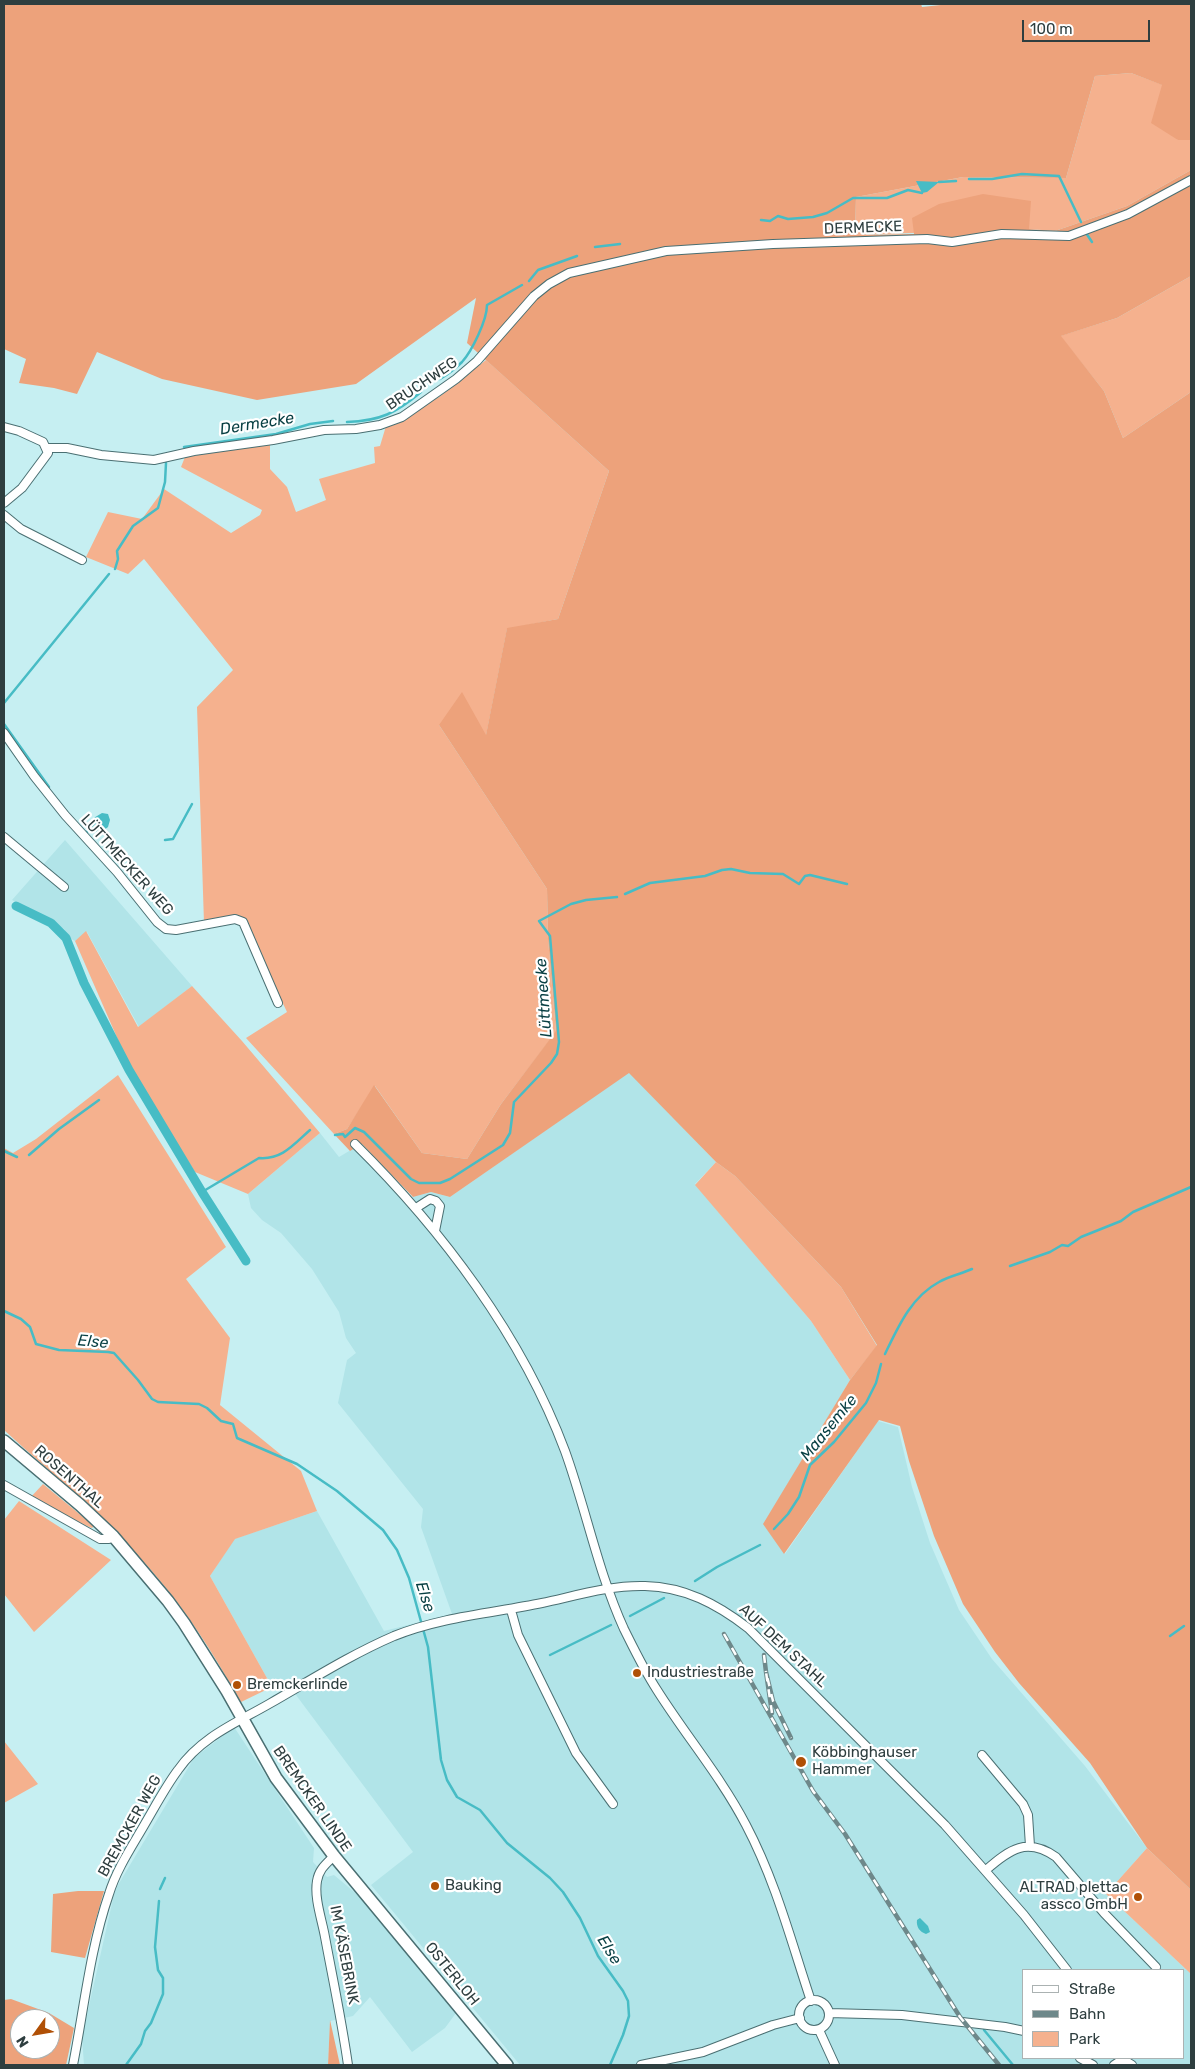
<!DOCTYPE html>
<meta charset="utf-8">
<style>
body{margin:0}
#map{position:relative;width:1195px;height:2069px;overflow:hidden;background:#c6eff2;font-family:Rubik,sans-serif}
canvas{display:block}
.frame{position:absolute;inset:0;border:5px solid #2e3e3f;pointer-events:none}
.legend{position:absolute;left:1022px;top:1969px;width:162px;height:90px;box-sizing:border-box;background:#fff;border:1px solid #abb2b2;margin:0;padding:6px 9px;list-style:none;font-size:15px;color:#2e3e3f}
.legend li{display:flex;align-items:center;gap:10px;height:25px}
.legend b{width:25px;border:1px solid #abb2b2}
.north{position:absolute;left:10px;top:2009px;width:50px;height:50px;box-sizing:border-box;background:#fff;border:1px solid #abb2b2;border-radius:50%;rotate:238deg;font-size:14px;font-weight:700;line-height:20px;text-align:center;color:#2e3e3f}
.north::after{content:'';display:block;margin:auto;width:18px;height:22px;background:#b05006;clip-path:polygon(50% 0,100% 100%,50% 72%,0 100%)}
.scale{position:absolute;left:1022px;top:20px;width:128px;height:22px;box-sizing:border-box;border:2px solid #2e3e3f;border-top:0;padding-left:6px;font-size:15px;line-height:18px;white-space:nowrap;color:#2e3e3f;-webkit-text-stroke:4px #fff;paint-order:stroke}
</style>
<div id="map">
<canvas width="1195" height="2069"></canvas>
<div class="frame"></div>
<ul class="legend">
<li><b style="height:6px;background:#fff"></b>Straße</li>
<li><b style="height:6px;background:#6e888a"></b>Bahn</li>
<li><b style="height:14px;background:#f5b18e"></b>Park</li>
</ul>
<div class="north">N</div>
<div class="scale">100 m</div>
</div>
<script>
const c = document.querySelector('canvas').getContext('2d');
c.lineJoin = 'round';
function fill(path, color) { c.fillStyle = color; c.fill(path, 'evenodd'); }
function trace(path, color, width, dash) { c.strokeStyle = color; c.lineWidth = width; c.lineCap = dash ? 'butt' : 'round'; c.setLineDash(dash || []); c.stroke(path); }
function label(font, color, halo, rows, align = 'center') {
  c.font = font + ' Rubik,sans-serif'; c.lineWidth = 4.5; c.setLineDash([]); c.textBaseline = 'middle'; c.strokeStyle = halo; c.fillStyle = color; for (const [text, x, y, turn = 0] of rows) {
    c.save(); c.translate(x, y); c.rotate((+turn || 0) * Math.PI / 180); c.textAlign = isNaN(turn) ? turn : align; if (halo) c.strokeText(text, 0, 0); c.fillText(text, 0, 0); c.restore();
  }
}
const built = new Path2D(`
 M 65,840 L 192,986 L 139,1027 L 87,932 L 75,941 L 68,937 L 64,929 L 12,900 Z
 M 629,1072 L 716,1162 L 695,1184 L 811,1321 L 850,1380 L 764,1524 L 785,1554 L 878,1421 L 898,1427 L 912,1487 L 930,1543 L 959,1610 L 992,1659 L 1085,1766 L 1147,1848 L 1106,1894 L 1191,1974 L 1191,2065 L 520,2065 L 371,1885 L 413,1852 L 296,1695 L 272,1687 L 210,1576 L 234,1539 L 317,1511 L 384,1631 L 452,1614 L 421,1527 L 423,1509 L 338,1403 L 347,1360 L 356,1353 L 346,1338 L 339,1312 L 312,1269 L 281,1233 L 262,1220 L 251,1208 L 248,1194 L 320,1133 L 339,1157 L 361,1144 L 412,1197 L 431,1192 L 450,1197 ZM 1024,1970 L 1184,1970 L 1184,2058 L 1024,2058 Z
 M 234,1727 L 314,1848 L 313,1862 L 327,1877 L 334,1875 L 371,1906 L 456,2013 L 445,2028 L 412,2052 L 370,1997 L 353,2016 L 330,2021 L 328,2065 L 84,2065 L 82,2037 L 115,1890 L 194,1758 Z`);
const green = new Path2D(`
 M 1131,73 L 1163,85 L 1178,140 L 1191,140 L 1191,170 L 1127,206 L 1055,231 L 1029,229 L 855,235 L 856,197 L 963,177 L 1066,178 L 1095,76 Z
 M 1191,276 L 1191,392 L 1123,438 L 1104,391 L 1060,336 L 1117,318 Z
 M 486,360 L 609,471 L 558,619 L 507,629 L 486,736 L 439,725 L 547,889 L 548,939 L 556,1032 L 501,1104 L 467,1159 L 422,1153 L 375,1086 L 347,1129 L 334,1134 L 246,1038 L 287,1012 L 242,917 L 204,923 L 197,707 L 233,670 L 144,559 L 128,574 L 86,557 L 108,512 L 142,519 L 164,489 L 231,533 L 260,515 L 262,510 L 181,467 L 185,457 L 270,444 L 270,469 L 287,487 L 296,512 L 326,500 L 319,479 L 375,463 L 374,447 L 380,446 L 386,426 L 439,397 Z
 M 86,931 L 138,1027 L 192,986 L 242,1041 L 320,1133 L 248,1194 L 195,1172 L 132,1072 L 75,941 Z
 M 118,1075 L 226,1247 L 186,1279 L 230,1338 L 220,1405 L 301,1471 L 317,1511 L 235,1539 L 210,1576 L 272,1687 L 241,1702 C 219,1664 197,1627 170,1593 C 122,1532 61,1482 4,1430 L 4,1148 L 13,1153 L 36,1139 Z
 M 716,1162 L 735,1176 L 841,1287 L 877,1346 L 850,1380 L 811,1321 L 695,1185 Z
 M 43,1484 L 94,1526 L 92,1528 L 87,1526 L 30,1498 Z
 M 19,1501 L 111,1560 L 34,1632 L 4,1594 L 4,1520 Z
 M 4,1741 L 38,1784 L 4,1803 Z
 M 1147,1848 L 1191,1890 L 1191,1974 L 1106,1894 Z`);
const forest = new Path2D(`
 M 4,4 L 921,4 L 922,7 L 950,4 L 1191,4 L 1191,140 L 1178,140 L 1151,123 L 1162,85 L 1131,73 L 1095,76 L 1066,178 L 963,177 L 856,197 L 855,235 L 914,234 L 912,218 L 939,204 L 983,194 L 1031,201 L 1029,229 L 1055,231 L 1127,206 L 1191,170 L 1191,184 L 1189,186 L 1191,187 L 1191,276 L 1117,318 L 1061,336 L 1104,391 L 1123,438 L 1191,392 L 1191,1890 L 1147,1848 L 1090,1763 L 1019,1683 L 995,1652 L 963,1604 L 934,1536 L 909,1461 L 900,1426 L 879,1420 L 784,1554 L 763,1524 L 850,1380 L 877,1345 L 841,1287 L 735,1176 L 716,1162 L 629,1073 L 450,1197 L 431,1192 L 413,1197 L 362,1144 L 350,1151 L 334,1134 L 347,1129 L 374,1085 L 422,1153 L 467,1159 L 501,1104 L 556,1031 L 548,939 L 547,889 L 439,725 L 462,692 L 486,735 L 507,628 L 558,619 L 609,471 L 467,343 L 476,298 L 356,384 L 257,400 L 162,379 L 97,352 L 77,394 L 54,388 L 19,383 L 26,359 L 4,349 Z
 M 78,1891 L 104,1891 L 85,1958 L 51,1952 L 53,1894 Z
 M 11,1999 L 49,2013 L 74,2028 L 66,2065 L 4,2065 L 4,2000 ZM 20,2019 L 50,2019 L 50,2049 L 20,2049 Z
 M 330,2020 L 340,2065 L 328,2065 Z`);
const water = new Path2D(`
 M 916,181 L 939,182 L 927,192 L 922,193 Z
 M 102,813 L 108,814 L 110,820 L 108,827 L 99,834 C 92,830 91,826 92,819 Z
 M 920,1918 L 928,1926 L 930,1932 L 926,1934 C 920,1932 916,1927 917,1920 Z`);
const stream = new Path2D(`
 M 969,179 L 992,179 L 1022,174 L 1059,176 L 1081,222
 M 939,182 L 956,181
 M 761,220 L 770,221 L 778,216 L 788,219 L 813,217 L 827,213 L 853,198 L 887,198 L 908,190 L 922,193
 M 1086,233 L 1092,242
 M 595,247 L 620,244
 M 529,281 L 538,270 L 577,256
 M 440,379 C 448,374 455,369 462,362 C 472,351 487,320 487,305 L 522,285
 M 347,422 C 380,421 396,413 421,392
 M 184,447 L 276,434 L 310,424 L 333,421
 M 115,569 L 118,559 L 117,551 L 133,526 L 158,508 L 165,482 L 166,463
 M 4,703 L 109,574
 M 4,724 L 49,787
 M 87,832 L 89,829
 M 165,840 L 173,839 L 192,804
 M 625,894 L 650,883 L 705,876 L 722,870 L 731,869 L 750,873 L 783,874 L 799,884 L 805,876 L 810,875 L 847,884
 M 335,1135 L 343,1134 L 345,1137 L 355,1128 L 364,1132 L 411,1179 L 419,1183 L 440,1183 L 450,1179 L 503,1145 L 510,1133 L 514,1102 L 551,1063 L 557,1054 L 559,1042 L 550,936 L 539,921 L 571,904 L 586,900 L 617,897
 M 4,1151 L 17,1157
 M 29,1155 L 59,1129 L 99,1100
 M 202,1192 L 259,1158 C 282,1160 294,1144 310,1130
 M 1010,1266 L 1050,1252 L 1062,1245 L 1068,1246 L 1081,1237 L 1121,1221 L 1133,1212 L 1191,1187
 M 4,1311 L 21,1319 L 30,1327 L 36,1344 L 59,1350 L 108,1352 L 114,1353 L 138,1380 L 152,1399 L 158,1402 L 199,1404 L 207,1408 L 221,1421 L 233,1424 L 237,1438 L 297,1464 L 337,1491 L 383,1530 L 397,1550 L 409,1578 L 428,1647 L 441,1760 L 447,1780 L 457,1797 L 480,1810 L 507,1843 L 550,1878 L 563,1892 L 580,1918 L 598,1956 L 623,1991 L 628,2001 L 629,2016 L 623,2035 L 610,2065
 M 885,1354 C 898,1327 911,1297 939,1282 C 949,1276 961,1274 972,1269
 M 774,1529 L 788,1514 L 799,1497 L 810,1465 L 834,1442 L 866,1403 L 876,1383 L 881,1364
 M 695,1581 L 717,1567 L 760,1545
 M 630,1616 L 664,1598
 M 1170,1636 L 1184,1626
 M 550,1655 L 611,1625
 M 160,1889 L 165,1878
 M 984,2030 L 1013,2065
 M 126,2065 L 141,2044 L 145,2031 L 151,2023 L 163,1994 L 163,1978 L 158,1970 L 155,1947 L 159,1901`);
const canal = new Path2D(`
 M 16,906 L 51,923 L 66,938 L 84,983 L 129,1070 L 202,1192 L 246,1261`);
const minor = new Path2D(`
 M 4,427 L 19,431 L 43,442 L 48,453 L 22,488 L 4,503
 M 47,448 L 67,448 L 101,455 L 154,460 L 194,451 L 273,440 L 324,430 L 356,429 L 380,425 L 402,417 L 456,379 L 477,361 L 534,296 L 549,284 L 569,273 L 666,251 L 773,244 L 927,239 L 952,242 L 1002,234 L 1069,236 L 1128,214 L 1191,180
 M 4,515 L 21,529 L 82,560
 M 4,733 L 34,776 L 65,815 L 117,872 L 157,922 L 166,929 L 176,930 L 235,919 L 243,922 L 278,1003
 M 4,837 L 64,887
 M 355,1144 C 442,1230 522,1336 565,1451 C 586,1509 598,1572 624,1629 C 634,1649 644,1670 657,1690 C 686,1736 721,1777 746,1825 C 776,1882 791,1941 811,2001
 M 416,1208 L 430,1199 L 436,1201 L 440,1206 L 435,1231
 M 4,1485 L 100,1539 L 109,1539 L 113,1536
 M 511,1610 L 518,1635 L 576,1753 L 613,1804
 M 982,1755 L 1023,1804 L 1028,1815 L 1030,1846
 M 334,1856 C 326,1864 319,1869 317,1881 C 314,1898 322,1920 325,1937 C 333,1980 342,2022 348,2065
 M 986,1870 C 1010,1849 1027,1837 1056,1857 L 1104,1913 L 1156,1967
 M799 2015a15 15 0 1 1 30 0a15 15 0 1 1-30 0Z
 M 829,2013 L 902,2015 L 1005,2027 L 1024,2031
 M 819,2030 L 835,2065
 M 1080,2058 L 1093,2065
 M 73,2065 C 84,2009 90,1949 109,1894 C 117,1868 133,1845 146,1822 C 156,1805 166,1786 178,1770 C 201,1737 236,1723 269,1704 C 311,1680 350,1655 394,1636 C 441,1617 493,1613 542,1603 C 575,1596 610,1585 645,1586 C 685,1587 717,1604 748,1628 L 945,1825 L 1024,1915 L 1067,1970
 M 641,2065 L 703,2052 L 773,2025 L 800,2018
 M 1114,2065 L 1120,2061 L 1124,2060 L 1132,2065`);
const secondary = new Path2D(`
 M 4,1441 L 80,1505 L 113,1536 L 168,1601 L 184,1623 L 227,1691 L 276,1778 L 334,1856 L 507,2065`);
const rail = new Path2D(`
 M 724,1634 L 813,1791 L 845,1834 L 960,2017 L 999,2065
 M 764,1655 L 766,1672
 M 772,1713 L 766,1672 L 773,1701 L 791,1738`);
const markers = [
 [637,1673,5,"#b05006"],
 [237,1685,5,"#b05006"],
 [801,1762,6,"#b05006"],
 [435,1886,5,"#b05006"],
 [1138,1897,5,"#b05006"]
];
const streetNames = [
 ["DERMECKE",863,228,-2],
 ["BRUCHWEG",422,384,-34],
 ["LÜTTMECKER WEG",127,865,48],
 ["ROSENTHAL",69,1477,41],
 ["AUF DEM STAHL",783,1646,43],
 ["BREMCKER LINDE",312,1799,55],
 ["BREMCKER WEG",130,1826,-61],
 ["IM KÄSEBRINK",344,1955,79],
 ["OSTERLOH",452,1974,51]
];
const poiNames = [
 ["Industriestraße",647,1673],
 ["Bremckerlinde",247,1685],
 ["Köbbinghauser",812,1753],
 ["Hammer",812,1770],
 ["Bauking",445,1886],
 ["ALTRAD plettac",1128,1888,"right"],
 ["assco GmbH",1128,1905,"right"]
];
const waterNames = [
 ["Dermecke",257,424,-9],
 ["Lüttmecke",544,998,-94],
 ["Else",93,1342,5],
 ["Maasemke",829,1428,-51],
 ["Else",425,1597,72],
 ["Else",609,1950,58]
];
fill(built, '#b1e4e8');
fill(green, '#f5b18e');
fill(forest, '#eda27b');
fill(water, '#47bcc5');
trace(stream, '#47bcc5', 2.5);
trace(canal, '#47bcc5', 9);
trace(minor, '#4a6f72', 10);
trace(secondary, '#4a6f72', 14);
trace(minor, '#fff', 8);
trace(secondary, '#fff', 11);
trace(rail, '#6e888a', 4.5);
trace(rail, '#fff', 2.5, [8]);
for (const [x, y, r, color] of markers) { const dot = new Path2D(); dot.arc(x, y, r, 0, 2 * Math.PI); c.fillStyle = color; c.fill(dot); trace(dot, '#fff', 2); }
label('15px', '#2e3e3f', '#fff', streetNames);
label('15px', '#2e3e3f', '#fff', poiNames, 'left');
label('italic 16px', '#083f43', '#fff', waterNames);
</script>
